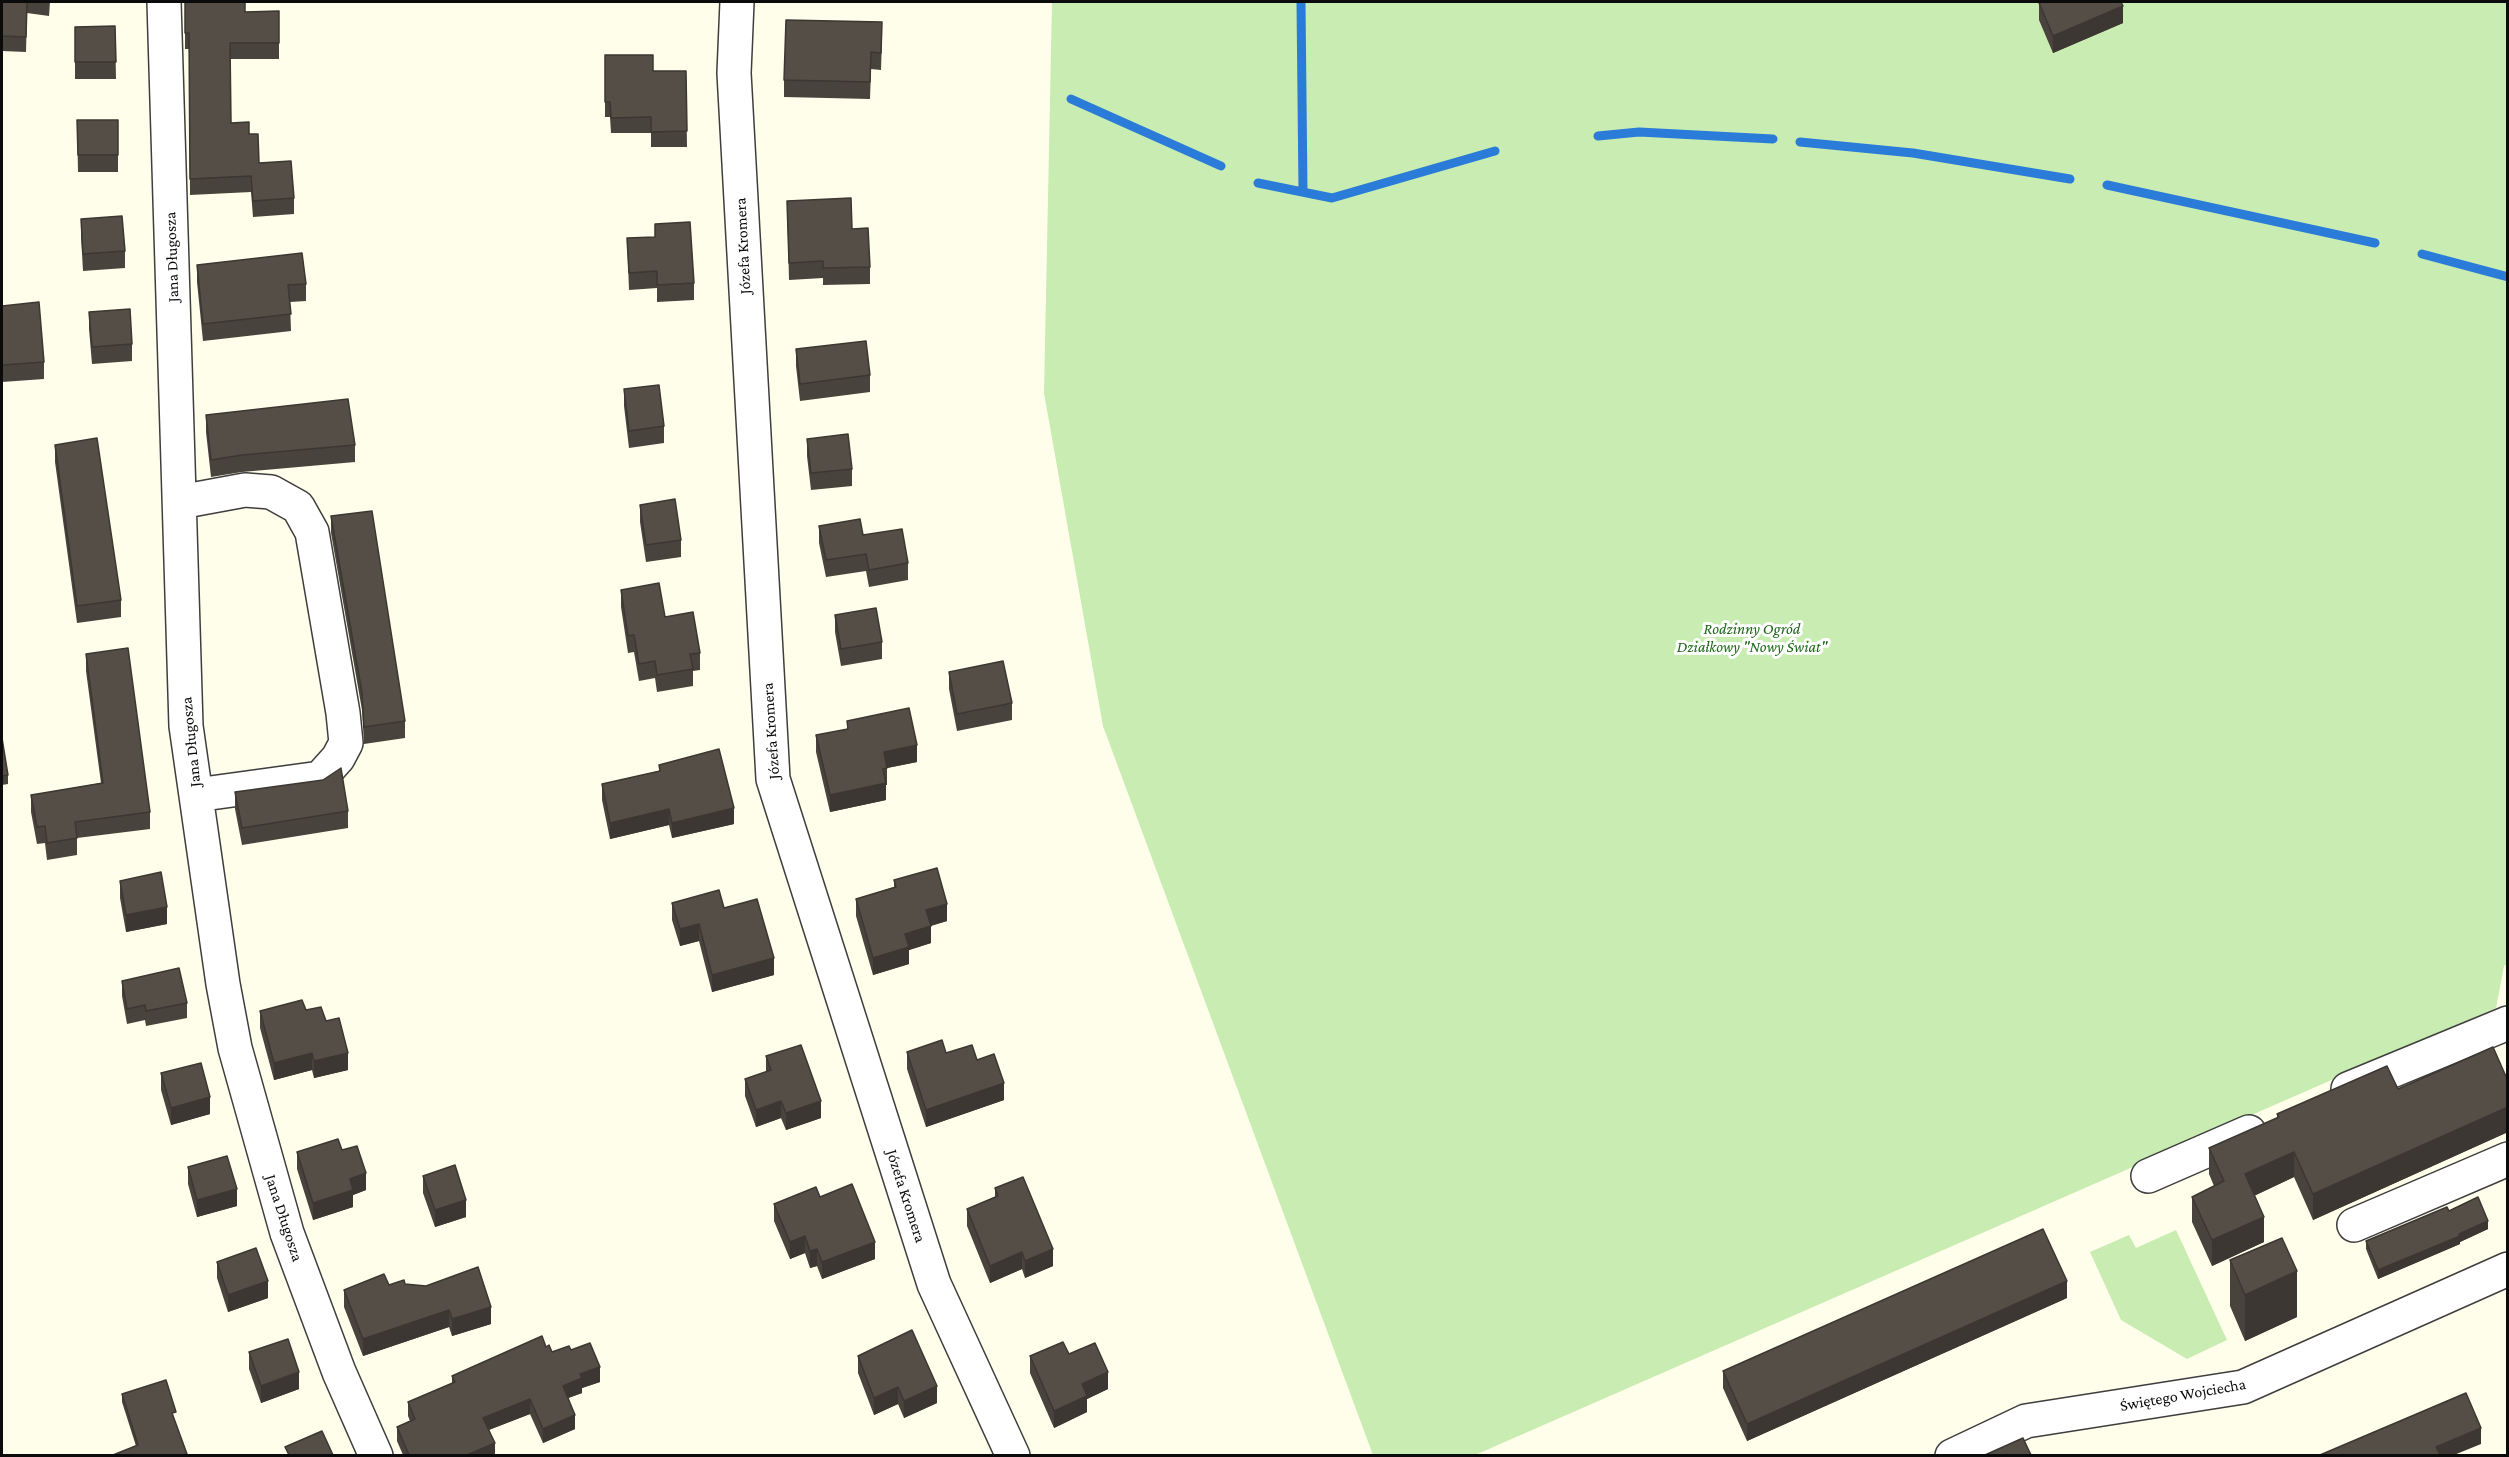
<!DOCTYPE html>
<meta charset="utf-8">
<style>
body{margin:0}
#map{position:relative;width:2509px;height:1457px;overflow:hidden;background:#fffeea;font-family:"Crimson Pro",serif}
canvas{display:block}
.frame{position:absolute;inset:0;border:3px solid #0b0b0b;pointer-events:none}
</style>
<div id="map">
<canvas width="2509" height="1457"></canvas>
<div class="frame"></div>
</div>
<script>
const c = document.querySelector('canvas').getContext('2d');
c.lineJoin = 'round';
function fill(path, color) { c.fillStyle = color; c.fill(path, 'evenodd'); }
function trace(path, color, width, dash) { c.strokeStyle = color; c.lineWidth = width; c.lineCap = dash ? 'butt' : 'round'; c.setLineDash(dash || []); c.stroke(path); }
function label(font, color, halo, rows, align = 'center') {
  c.font = font + ' "Crimson Pro",serif'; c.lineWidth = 6; c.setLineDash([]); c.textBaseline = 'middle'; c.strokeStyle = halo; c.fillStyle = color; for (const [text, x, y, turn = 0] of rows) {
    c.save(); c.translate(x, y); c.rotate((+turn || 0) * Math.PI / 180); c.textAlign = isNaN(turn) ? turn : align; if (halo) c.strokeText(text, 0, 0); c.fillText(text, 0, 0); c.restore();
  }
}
const green = new Path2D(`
 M 1052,2 L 2507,2 L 2508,964 L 2504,966 L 2496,1008 L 1475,1455 L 1373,1455 L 1103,726 L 1044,393 Z
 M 2176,1230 L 2227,1340 L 2187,1359 L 2121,1320 L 2090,1252 L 2129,1235 L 2136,1248 Z`);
const stream = new Path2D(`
 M 1301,2 L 1303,192
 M 1071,99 L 1221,166
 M 1598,136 L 1639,132 L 1773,139
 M 1800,142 L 1913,153 L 2070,179
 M 1258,183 L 1332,198 L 1495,151
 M 2107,185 L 2375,243
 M 2422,254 L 2508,277`);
const minor = new Path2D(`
 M 164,2 L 186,726 L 223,984 L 235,1048 L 287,1233 L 339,1372 L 376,1456
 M 737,2 L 734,73 L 773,779 L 934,1284 L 1013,1456
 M 180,502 L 245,490 L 271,492 L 298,507 L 312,532 L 343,713 L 346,743 L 338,758 L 320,778 L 196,795
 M 2348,1089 L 2508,1023
 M 2148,1176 L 2249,1132
 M 2354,1225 L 2508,1159
 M 1952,1456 L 2026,1421 L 2243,1387 L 2508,1269`);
const wall = new Path2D(`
 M 2,2 L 50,2 L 49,16 L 27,13 L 26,52 L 2,51 Z
 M 185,2 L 245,12 L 279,11 L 279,59 L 230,59 L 231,123 L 249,134 L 259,163 L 294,198 L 294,214 L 253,217 L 251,192 L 190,195 L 189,49 L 185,49 Z
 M 2039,3 L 2123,23 L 2053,53 L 2039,20 Z
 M 115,26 L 116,79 L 75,79 L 75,27 Z
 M 882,39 L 881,70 L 871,69 L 870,99 L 784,97 L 784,80 Z
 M 605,55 L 653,71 L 686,71 L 687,147 L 651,147 L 651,133 L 611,133 L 610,117 L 605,117 Z
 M 77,120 L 118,120 L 118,172 L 78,172 Z
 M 787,201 L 852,229 L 870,267 L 870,284 L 823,285 L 823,278 L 789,280 Z
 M 81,219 L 125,251 L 125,268 L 83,271 L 81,236 Z
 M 627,238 L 694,283 L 694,300 L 657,302 L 657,288 L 629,290 Z
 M 197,265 L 306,284 L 306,301 L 290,302 L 291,331 L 203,341 L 197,282 Z
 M 2,306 L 44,362 L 44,379 L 2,382 Z
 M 89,312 L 132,344 L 132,361 L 92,364 L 89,329 Z
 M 796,349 L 870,375 L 870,392 L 800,401 L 796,366 Z
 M 624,389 L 664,426 L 664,443 L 629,448 L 624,406 Z
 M 206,415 L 355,445 L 355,462 L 242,472 L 211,477 L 206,432 Z
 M 807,439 L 852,469 L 852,486 L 811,490 L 807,456 Z
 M 55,445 L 121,600 L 121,617 L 77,623 L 55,462 Z
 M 640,505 L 681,540 L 681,557 L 646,562 L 640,522 Z
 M 331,516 L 405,721 L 405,738 L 364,744 L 362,710 L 331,533 Z
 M 819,526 L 863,535 L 908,563 L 908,580 L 869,587 L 866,571 L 826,577 L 819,543 Z
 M 621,590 L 665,617 L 700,653 L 700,670 L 693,671 L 693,686 L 657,692 L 655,678 L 639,681 L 634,652 L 628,653 L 621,607 Z
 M 835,615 L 882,642 L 882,659 L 841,666 L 835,632 Z
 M 86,654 L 150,812 L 150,829 L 77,838 L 77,855 L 47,860 L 45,843 L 37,844 L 31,812 L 31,795 L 101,783 L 86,671 Z
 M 949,672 L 1012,703 L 1012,720 L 957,731 L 949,689 Z
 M 847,721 L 917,762 L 887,768 L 887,785 L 886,785 L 886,800 L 830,812 L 816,752 L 816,735 L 847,729 Z
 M 2,738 L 8,775 L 8,784 L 2,785 Z
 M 659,765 L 734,824 L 672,838 L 669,825 L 610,839 L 602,800 L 602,784 L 659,771 Z
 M 235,792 L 348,811 L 348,828 L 242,845 L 235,809 Z
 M 894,880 L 947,921 L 931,926 L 931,943 L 909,950 L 909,964 L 873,975 L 856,916 L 856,899 L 894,887 Z
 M 120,881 L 167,924 L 126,932 L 120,898 Z
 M 672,903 L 774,975 L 712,992 L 699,941 L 680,946 L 672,920 Z
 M 122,981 L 187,1003 L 187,1018 L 146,1026 L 145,1020 L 127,1024 L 122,996 Z
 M 306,1010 L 326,1021 L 348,1070 L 314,1078 L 312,1070 L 274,1080 L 260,1028 L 260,1011 Z
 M 907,1052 L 946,1053 L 977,1060 L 1004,1100 L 926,1127 L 907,1069 Z
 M 766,1056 L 821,1118 L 786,1130 L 781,1118 L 756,1127 L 745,1096 L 745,1079 L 766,1072 Z
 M 161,1073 L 210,1114 L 171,1125 L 161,1090 Z
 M 2508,1081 L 2508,1132 L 2313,1220 L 2294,1177 L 2254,1196 L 2264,1242 L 2212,1266 L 2192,1222 L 2192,1197 L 2214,1186 L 2209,1174 L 2209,1148 L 2277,1118 L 2277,1114 L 2398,1089 Z
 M 342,1150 L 366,1190 L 353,1195 L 353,1207 L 313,1220 L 297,1169 L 297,1152 Z
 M 188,1167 L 237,1206 L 197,1217 L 188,1184 Z
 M 423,1176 L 466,1217 L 435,1227 L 423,1193 Z
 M 995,1188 L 1053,1266 L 1025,1278 L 1022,1269 L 990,1283 L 967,1226 L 967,1209 L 995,1197 Z
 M 820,1197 L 875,1259 L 822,1279 L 817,1266 L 810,1268 L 805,1253 L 790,1259 L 774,1221 L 774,1204 Z
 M 2449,1211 L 2488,1229 L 2460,1242 L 2460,1244 L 2378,1279 L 2366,1249 L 2366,1241 Z
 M 2230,1260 L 2297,1317 L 2245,1341 L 2230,1306 Z
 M 217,1262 L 268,1298 L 228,1312 L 217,1278 Z
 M 405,1284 L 491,1324 L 452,1336 L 449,1327 L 363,1356 L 344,1307 L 344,1290 Z
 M 2067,1298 L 1747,1441 L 1723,1388 L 1723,1371 Z
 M 546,1347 L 552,1352 L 571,1350 L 600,1382 L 582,1388 L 582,1393 L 568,1398 L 575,1429 L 543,1443 L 530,1414 L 489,1430 L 495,1455 L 403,1455 L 397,1441 L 397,1427 L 410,1421 L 408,1416 L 408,1402 L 452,1383 L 452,1376 Z
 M 249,1352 L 299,1389 L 261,1403 L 249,1369 Z
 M 1069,1354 L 1108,1389 L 1087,1399 L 1087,1412 L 1054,1428 L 1030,1373 L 1030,1356 Z
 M 858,1356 L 937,1403 L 904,1418 L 898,1404 L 874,1415 L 858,1373 Z
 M 122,1394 L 175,1421 L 187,1455 L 136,1446 L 122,1402 Z`);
const shadedWall = new Path2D(`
 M 2123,6 L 2123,23 L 2053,53 L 2053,36 Z
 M 917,745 L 917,762 L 887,768 L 884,752 Z
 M 886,783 L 886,800 L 830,812 L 830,795 Z
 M 734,808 L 734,824 L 672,838 L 672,823 Z
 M 669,809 L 669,825 L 610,839 L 610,823 Z
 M 947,904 L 947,921 L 926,927 L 926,910 Z
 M 167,907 L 167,924 L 126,932 L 126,915 Z
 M 699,924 L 699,941 L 680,946 L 680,929 Z
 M 931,926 L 931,943 L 909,950 L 909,964 L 873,975 L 873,958 L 905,934 Z
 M 774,958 L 774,975 L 712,992 L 712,975 Z
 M 312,1053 L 312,1070 L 274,1080 L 274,1063 Z
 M 348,1053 L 348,1070 L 314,1078 L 314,1061 Z
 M 1004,1083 L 1004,1100 L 926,1127 L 926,1110 Z
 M 210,1097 L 210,1114 L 171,1125 L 171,1108 Z
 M 781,1101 L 781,1118 L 756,1127 L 756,1110 Z
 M 821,1101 L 821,1118 L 786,1130 L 786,1113 Z
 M 2508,1107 L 2508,1132 L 2313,1220 L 2313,1194 Z
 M 2294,1152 L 2294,1177 L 2245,1200 L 2245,1174 Z
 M 366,1173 L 366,1190 L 353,1195 L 353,1207 L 313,1220 L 313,1203 L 350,1179 Z
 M 237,1189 L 237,1206 L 197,1217 L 197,1200 Z
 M 466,1200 L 466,1217 L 435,1227 L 435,1210 Z
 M 2264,1217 L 2264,1242 L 2212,1266 L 2212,1240 Z
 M 2488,1221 L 2488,1229 L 2460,1242 L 2460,1244 L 2378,1279 L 2378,1270 Z
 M 805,1236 L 805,1253 L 790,1259 L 790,1242 Z
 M 875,1242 L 875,1259 L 822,1279 L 822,1262 Z
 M 817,1249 L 817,1266 L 810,1268 L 810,1251 Z
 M 1053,1249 L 1053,1266 L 1025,1278 L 1025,1261 Z
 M 1022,1252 L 1022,1269 L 990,1283 L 990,1266 Z
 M 2297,1271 L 2297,1317 L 2245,1341 L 2245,1295 Z
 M 268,1281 L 268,1298 L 228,1312 L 228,1295 Z
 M 2067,1281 L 2067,1298 L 1747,1441 L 1747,1424 Z
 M 491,1307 L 491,1324 L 452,1336 L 452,1319 Z
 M 449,1310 L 449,1327 L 363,1356 L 363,1339 Z
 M 600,1367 L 600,1382 L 582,1388 L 582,1393 L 563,1400 L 563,1386 L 580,1374 Z
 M 299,1372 L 299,1389 L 261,1403 L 261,1386 Z
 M 1108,1372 L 1108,1389 L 1087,1399 L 1087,1412 L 1054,1428 L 1054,1411 L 1082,1384 Z
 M 937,1386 L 937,1403 L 904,1418 L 904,1401 Z
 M 898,1387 L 898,1404 L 874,1415 L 874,1398 Z
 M 530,1399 L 530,1414 L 483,1432 L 483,1418 Z
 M 575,1415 L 575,1429 L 543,1443 L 543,1429 Z
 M 2481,1428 L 2481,1444 L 2454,1455 L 2436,1455 L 2436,1447 Z
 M 495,1443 L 495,1455 L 467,1455 Z`);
const building = new Path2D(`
 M 2,2 L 27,2 L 26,37 L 2,36 Z
 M 185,2 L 245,2 L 245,12 L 279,11 L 279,43 L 230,43 L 231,123 L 249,122 L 249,134 L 258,134 L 259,163 L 291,161 L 294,198 L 253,201 L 251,176 L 190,179 L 189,33 L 185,33 Z
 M 2042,2 L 2121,2 L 2123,6 L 2053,36 L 2039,3 Z
 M 786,20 L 882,22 L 881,53 L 871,52 L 870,82 L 784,80 Z
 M 115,26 L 116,62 L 75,62 L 75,27 Z
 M 605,55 L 653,55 L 653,71 L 686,71 L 687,131 L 651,132 L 651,117 L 611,118 L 610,102 L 605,102 Z
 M 77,120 L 118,120 L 118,155 L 78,155 Z
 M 851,198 L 852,229 L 868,228 L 870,267 L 823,268 L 823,261 L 789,263 L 787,201 Z
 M 122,216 L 125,251 L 83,254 L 81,219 Z
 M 690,222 L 694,283 L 657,285 L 657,271 L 629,273 L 627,238 L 655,237 L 655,224 Z
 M 302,253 L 306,284 L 288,285 L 291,314 L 203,324 L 197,265 Z
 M 39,302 L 44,362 L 2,365 L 2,306 Z
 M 130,309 L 132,344 L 92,347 L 89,312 Z
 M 866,341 L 870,375 L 800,384 L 796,349 Z
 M 659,385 L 664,426 L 629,431 L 624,389 Z
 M 348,399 L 355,445 L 242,455 L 211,460 L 206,415 Z
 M 848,434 L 852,469 L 811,473 L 807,439 Z
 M 97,438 L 121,600 L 77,606 L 55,445 Z
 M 675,499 L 681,540 L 646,545 L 640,505 Z
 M 372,511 L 405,721 L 364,727 L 362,693 L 331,516 Z
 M 860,519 L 863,535 L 902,529 L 908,563 L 869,570 L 866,554 L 826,560 L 819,526 Z
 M 659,583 L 665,617 L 693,612 L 700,653 L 690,654 L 693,669 L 657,675 L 655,661 L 639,664 L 634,635 L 628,636 L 621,590 Z
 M 876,608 L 882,642 L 841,649 L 835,615 Z
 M 128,648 L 150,812 L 75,822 L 77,838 L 47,843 L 45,826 L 37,827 L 31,795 L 103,783 L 86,654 Z
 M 1003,661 L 1012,703 L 957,714 L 949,672 Z
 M 909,708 L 917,745 L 884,752 L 887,768 L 883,769 L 886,783 L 830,795 L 816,735 L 848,729 L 847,721 Z
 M 2,738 L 8,775 L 2,776 Z
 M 719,749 L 734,808 L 672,823 L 669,809 L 610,823 L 602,784 L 660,771 L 659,765 Z
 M 341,768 L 348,811 L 242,828 L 235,792 L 323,780 Z
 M 937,868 L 947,904 L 926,910 L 931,926 L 905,934 L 909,947 L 873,958 L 856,899 L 896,887 L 894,880 Z
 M 161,872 L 167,907 L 126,915 L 120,881 Z
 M 719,890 L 724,908 L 757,899 L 774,958 L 712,975 L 699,924 L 680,929 L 672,903 Z
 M 179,968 L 187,1003 L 146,1011 L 145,1005 L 127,1009 L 122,981 Z
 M 302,1000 L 306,1010 L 321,1007 L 326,1021 L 339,1018 L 348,1053 L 314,1061 L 312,1053 L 274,1063 L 260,1011 Z
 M 942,1040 L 946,1053 L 972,1045 L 977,1060 L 994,1054 L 1004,1083 L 926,1110 L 907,1052 Z
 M 801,1045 L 821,1101 L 786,1113 L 781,1101 L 756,1110 L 745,1079 L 771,1070 L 766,1056 Z
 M 2493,1047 L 2508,1081 L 2508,1107 L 2313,1194 L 2294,1152 L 2245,1174 L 2264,1217 L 2212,1240 L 2192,1197 L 2224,1181 L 2209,1148 L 2279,1117 L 2277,1114 L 2387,1066 L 2398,1089 Z
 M 201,1063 L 210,1097 L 171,1108 L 161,1073 Z
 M 338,1139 L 342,1150 L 357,1146 L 366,1173 L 350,1179 L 353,1190 L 313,1203 L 297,1152 Z
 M 227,1156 L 237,1189 L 197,1200 L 188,1167 Z
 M 455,1165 L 466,1200 L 435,1210 L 423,1176 Z
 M 1023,1177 L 1053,1249 L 1025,1261 L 1022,1252 L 990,1266 L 967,1209 L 998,1196 L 995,1188 Z
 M 852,1184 L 875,1242 L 822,1262 L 817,1249 L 810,1251 L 805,1236 L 790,1242 L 774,1204 L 816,1187 L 820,1197 Z
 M 2478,1197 L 2488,1221 L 2459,1234 L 2460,1236 L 2378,1270 L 2366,1241 L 2447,1207 L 2449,1211 Z
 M 2043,1229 L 2067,1281 L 1747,1424 L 1723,1371 Z
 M 2282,1238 L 2297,1271 L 2245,1295 L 2230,1260 Z
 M 256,1248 L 268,1281 L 228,1295 L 217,1262 Z
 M 478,1267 L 491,1307 L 452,1319 L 449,1310 L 363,1339 L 344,1290 L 384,1274 L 389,1285 L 404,1280 L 405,1284 L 426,1286 Z
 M 912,1330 L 937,1386 L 904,1401 L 898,1387 L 874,1398 L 858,1356 Z
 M 542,1336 L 546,1347 L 549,1345 L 552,1352 L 569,1346 L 571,1350 L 590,1343 L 600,1367 L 580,1374 L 582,1378 L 563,1386 L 575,1415 L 543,1429 L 530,1399 L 483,1418 L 495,1443 L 467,1455 L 409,1455 L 397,1427 L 415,1419 L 408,1402 L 455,1382 L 452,1376 Z
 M 288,1339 L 299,1372 L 261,1386 L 249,1352 Z
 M 1063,1342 L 1069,1354 L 1095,1343 L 1108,1372 L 1082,1384 L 1087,1396 L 1054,1411 L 1030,1356 Z
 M 166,1380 L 176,1412 L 172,1413 L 187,1454 L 182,1455 L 113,1455 L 138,1445 L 122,1394 Z
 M 2466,1393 L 2481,1428 L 2436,1447 L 2440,1455 L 2320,1455 Z
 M 322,1431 L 333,1455 L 289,1455 L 285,1447 Z
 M 2023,1438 L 2031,1455 L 1985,1455 Z`);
const streetNames = [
 ["Józefa Kromera",743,246,-93],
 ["Jana Długosza",172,257,-92],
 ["Józefa Kromera",771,731,-94],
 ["Jana Długosza",191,742,-96],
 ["Józefa Kromera",906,1196,72],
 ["Jana Długosza",284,1218,72],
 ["Świętego Wojciecha",2183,1395,-10]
];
const parkNames = [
 ["Rodzinny Ogród",1752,629],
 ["Działkowy \"Nowy Świat\"",1752,647]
];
fill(green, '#c8ecb1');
trace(stream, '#2b7cd8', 9);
trace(minor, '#3e3e3e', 36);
trace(minor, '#fff', 33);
fill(wall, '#49433d');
fill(shadedWall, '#3c3732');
fill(building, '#554e47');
trace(building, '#3c3732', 1.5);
label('16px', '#0b0b0b', '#fff', streetNames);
label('italic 16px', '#1e6717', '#fff', parkNames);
</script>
